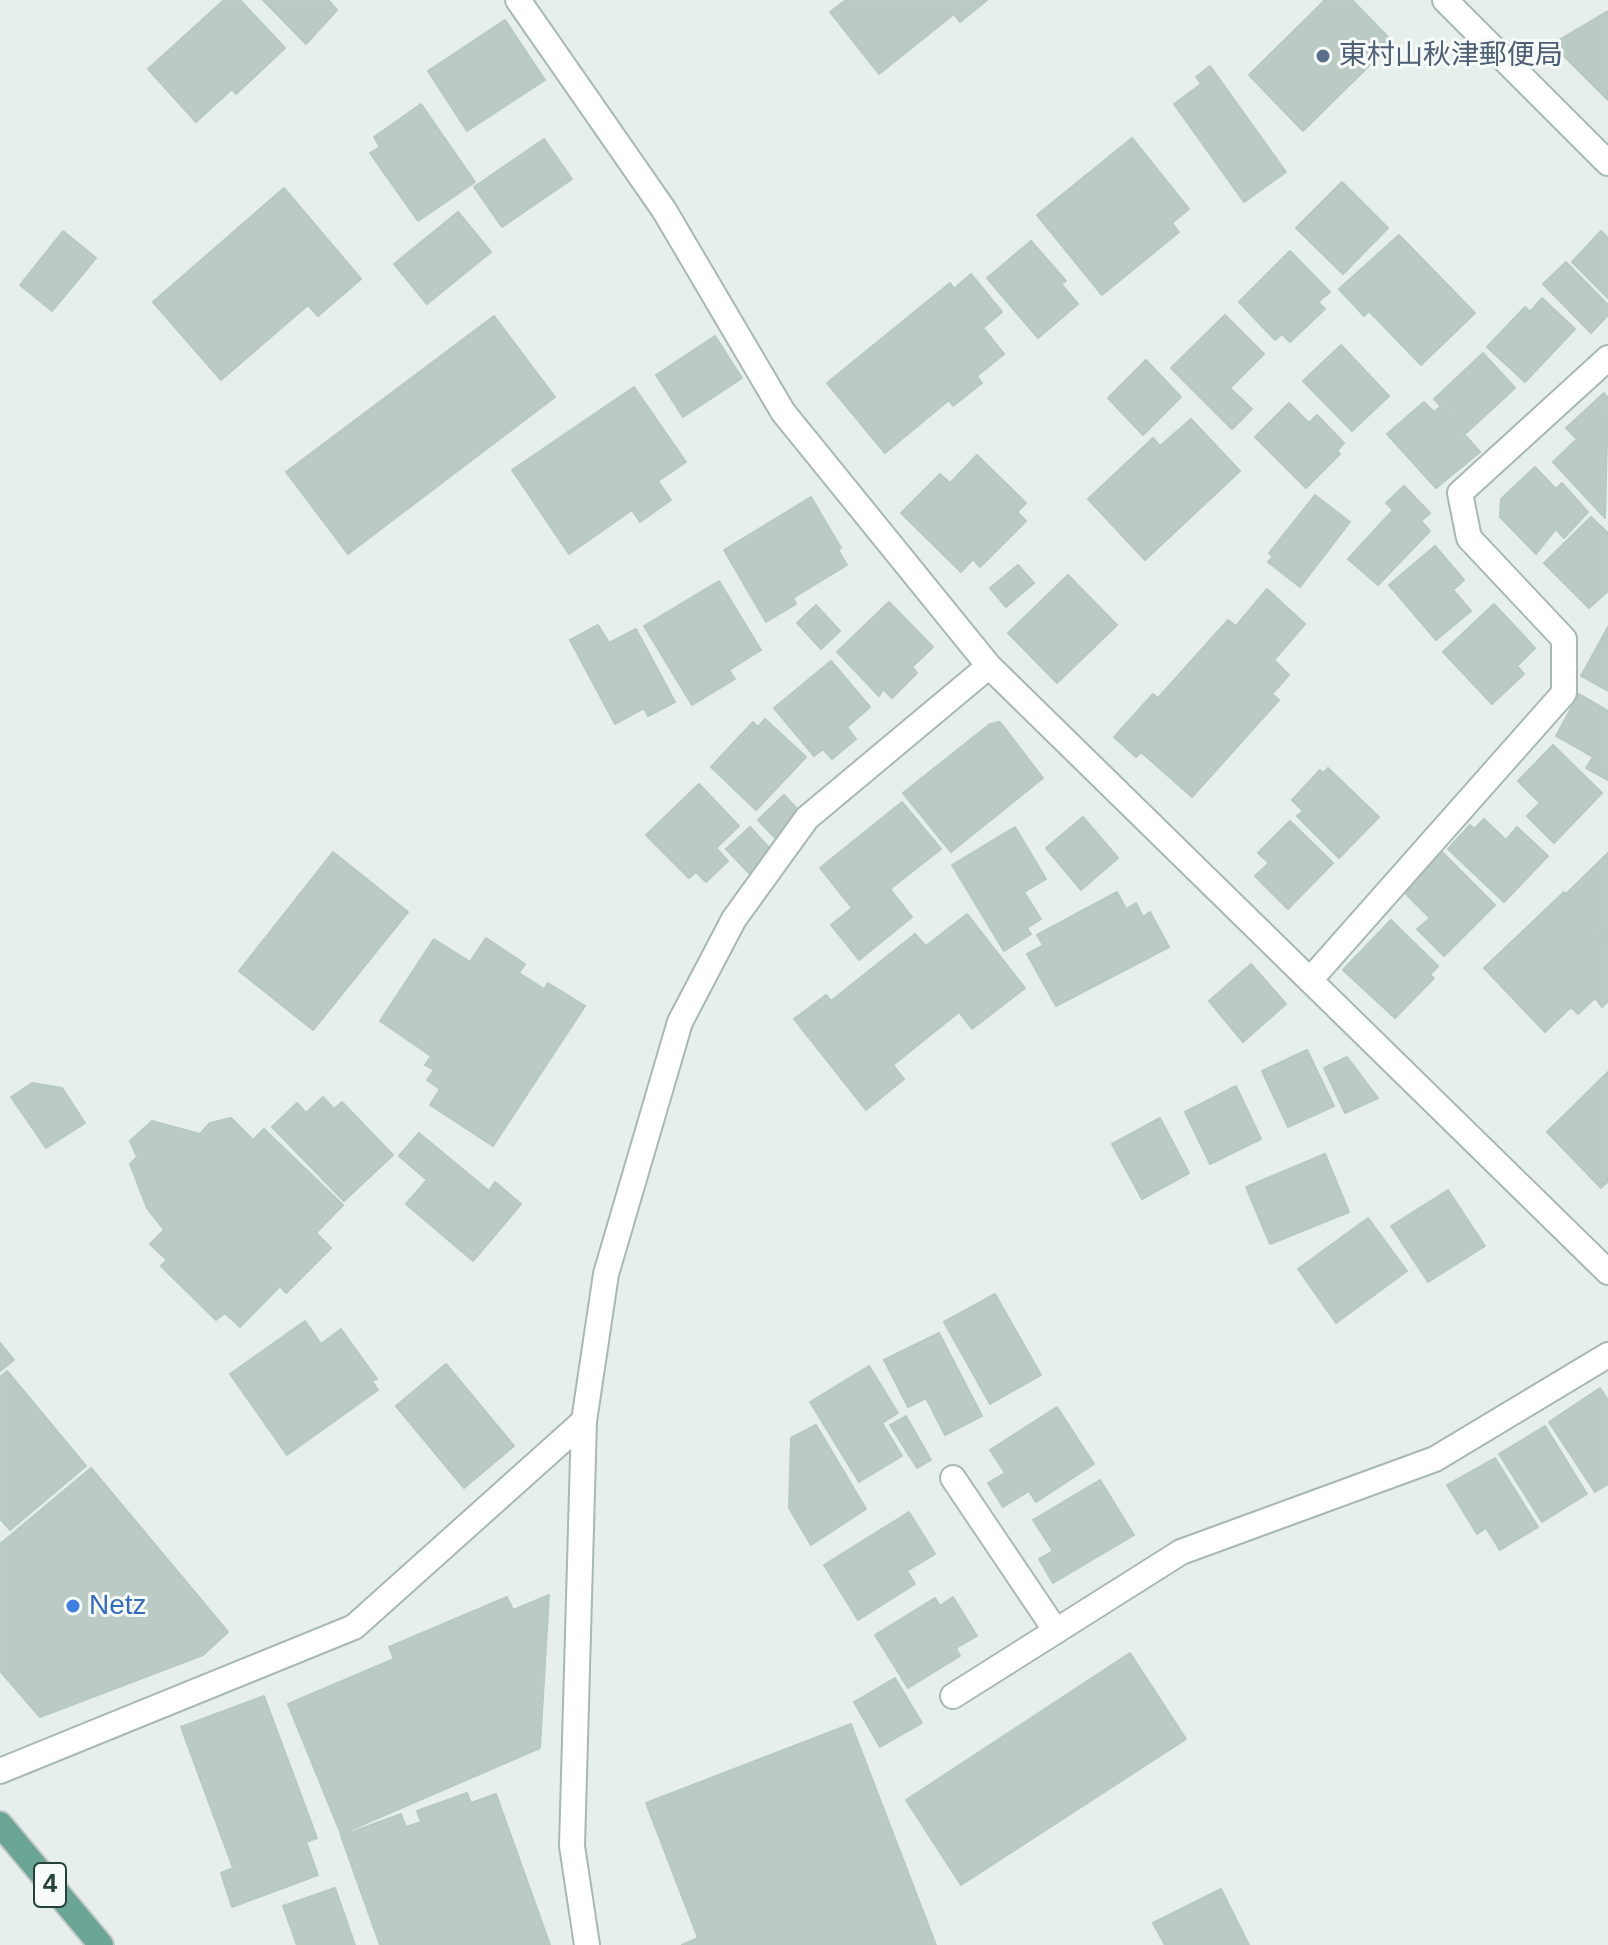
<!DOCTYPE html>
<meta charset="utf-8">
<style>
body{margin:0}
canvas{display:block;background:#e6efeb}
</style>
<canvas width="1608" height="1945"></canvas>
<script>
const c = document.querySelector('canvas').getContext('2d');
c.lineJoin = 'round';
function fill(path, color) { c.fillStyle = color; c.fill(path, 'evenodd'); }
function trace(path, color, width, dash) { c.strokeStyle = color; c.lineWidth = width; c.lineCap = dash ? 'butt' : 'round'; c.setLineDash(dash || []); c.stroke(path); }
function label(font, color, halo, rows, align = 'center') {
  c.font = font + ' Helvetica,"Noto Sans JP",sans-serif'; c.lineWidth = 6; c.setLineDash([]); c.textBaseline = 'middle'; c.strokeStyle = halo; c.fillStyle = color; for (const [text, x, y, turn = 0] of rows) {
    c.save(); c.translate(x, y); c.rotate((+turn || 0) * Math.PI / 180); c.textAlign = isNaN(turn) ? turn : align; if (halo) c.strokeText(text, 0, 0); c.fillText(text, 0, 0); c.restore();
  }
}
const building = new Path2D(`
 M 224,0 L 240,0 L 285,48 L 236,94 L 232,89 L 196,122 L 148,69 Z
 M 263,0 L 328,0 L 337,10 L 306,44 Z
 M 846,0 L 987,0 L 960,22 L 954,14 L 879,74 L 830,12 Z
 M 1325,0 L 1352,0 L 1393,42 L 1303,131 L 1249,75 Z
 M 1608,11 L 1608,100 L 1552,44 Z
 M 505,20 L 545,80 L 467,131 L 428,71 Z
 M 1210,66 L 1286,172 L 1244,202 L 1174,104 L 1201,84 L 1196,77 Z
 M 421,104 L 475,182 L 418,221 L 370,153 L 380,147 L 374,137 Z
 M 1132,138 L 1189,209 L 1172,223 L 1179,232 L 1102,295 L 1037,215 Z
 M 544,139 L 572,179 L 502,227 L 474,187 Z
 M 1342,182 L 1388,228 L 1343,274 L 1296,228 Z
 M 284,188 L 361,279 L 318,316 L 308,305 L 221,380 L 153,302 Z
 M 458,212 L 491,252 L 427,304 L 394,264 Z
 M 63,231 L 96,258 L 52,311 L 20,285 Z
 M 1601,231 L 1608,238 L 1608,298 L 1572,262 Z
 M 1399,235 L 1475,313 L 1421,365 L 1369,311 L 1364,316 L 1339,289 Z
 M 1031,241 L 1066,281 L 1061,284 L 1078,304 L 1038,338 L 987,278 Z
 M 1290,251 L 1330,292 L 1318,302 L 1325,309 L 1290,342 L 1282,334 L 1275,340 L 1239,302 Z
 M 1566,262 L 1608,305 L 1608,315 L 1591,333 L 1543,284 Z
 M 971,274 L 1002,312 L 983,328 L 1004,354 L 977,376 L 982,383 L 953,406 L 949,400 L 885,453 L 827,383 L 950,283 L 954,289 Z
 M 1542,298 L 1575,329 L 1525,382 L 1487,347 L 1525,307 L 1530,312 Z
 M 1225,315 L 1264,354 L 1230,388 L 1252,409 L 1232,429 L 1171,368 Z
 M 494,316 L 555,397 L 348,554 L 286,472 Z
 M 715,336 L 742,378 L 683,417 L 656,375 Z
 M 1341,345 L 1389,396 L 1352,431 L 1303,381 Z
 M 1483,353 L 1515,388 L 1466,433 L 1434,399 Z
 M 1146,360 L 1181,397 L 1143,435 L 1108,398 Z
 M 634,387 L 686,462 L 658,481 L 671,500 L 640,522 L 632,510 L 569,554 L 512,470 Z
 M 1604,393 L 1608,398 L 1605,518 L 1553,462 L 1577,439 L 1566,428 Z
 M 1424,402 L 1434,412 L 1440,407 L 1480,452 L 1436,488 L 1387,434 Z
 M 1289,403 L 1309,423 L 1317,415 L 1344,443 L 1337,451 L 1340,454 L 1306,488 L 1255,437 Z
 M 1191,419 L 1240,471 L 1145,560 L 1088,499 L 1153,438 L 1160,446 Z
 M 977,455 L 1026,503 L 1017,512 L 1026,521 L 980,567 L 973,559 L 961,572 L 901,513 L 940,474 L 950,483 Z
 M 1535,467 L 1556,489 L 1562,483 L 1588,512 L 1564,538 L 1556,529 L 1536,554 L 1500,517 L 1501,499 Z
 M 1404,486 L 1430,513 L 1421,521 L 1430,531 L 1378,585 L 1348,559 L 1393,510 L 1386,503 Z
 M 1315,495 L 1350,522 L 1300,587 L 1268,562 L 1273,557 L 1269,553 Z
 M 811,497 L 841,548 L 838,550 L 847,565 L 793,598 L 796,604 L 766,622 L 724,550 Z
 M 1591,517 L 1608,533 L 1608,591 L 1589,608 L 1544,563 Z
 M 1435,546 L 1464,580 L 1453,590 L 1471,611 L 1436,640 L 1389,585 Z
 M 1018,565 L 1034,583 L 1006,607 L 990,588 Z
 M 1068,575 L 1117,625 L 1057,683 L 1008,633 Z
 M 719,581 L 761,650 L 729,670 L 735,679 L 692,705 L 644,626 Z
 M 1267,589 L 1305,624 L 1274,660 L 1289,675 L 1272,694 L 1279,700 L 1192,797 L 1141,752 L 1136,757 L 1114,737 L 1153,694 L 1158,698 L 1228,620 L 1236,626 Z
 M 889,602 L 933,647 L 912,667 L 917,673 L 892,698 L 883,689 L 879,696 L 837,652 Z
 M 1494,604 L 1535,648 L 1517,666 L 1524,674 L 1492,704 L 1443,652 Z
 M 816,605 L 840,631 L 821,649 L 797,623 Z
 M 598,625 L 609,643 L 636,629 L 675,702 L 648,716 L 644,708 L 615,724 L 570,640 Z
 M 1608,627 L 1608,691 L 1581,676 Z
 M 831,661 L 870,707 L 847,727 L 856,739 L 832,759 L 823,749 L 814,756 L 774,708 Z
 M 1579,694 L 1608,711 L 1608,780 L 1586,768 L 1593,757 L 1556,736 Z
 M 765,719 L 806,757 L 756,810 L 711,767 L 753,722 L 758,727 Z
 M 1000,722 L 1043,778 L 951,852 L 903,793 L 990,724 Z
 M 1553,745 L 1602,793 L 1554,843 L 1527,816 L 1540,803 L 1518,781 Z
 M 1328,768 L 1379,817 L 1339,858 L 1297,816 L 1303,811 L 1292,800 L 1320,770 L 1323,773 Z
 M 699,784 L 739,826 L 716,848 L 728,861 L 706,882 L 696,872 L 689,878 L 646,835 Z
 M 784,795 L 806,818 L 779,842 L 758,820 Z
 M 902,802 L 941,849 L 890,889 L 912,917 L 859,960 L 831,925 L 852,908 L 820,868 Z
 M 1083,817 L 1118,858 L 1081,890 L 1046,848 Z
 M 1484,819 L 1506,840 L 1517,827 L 1548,856 L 1504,902 L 1448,849 L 1470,825 L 1474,829 Z
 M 1290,821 L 1333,863 L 1288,909 L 1255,876 L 1269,863 L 1258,853 Z
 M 750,827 L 773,852 L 750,874 L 726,849 Z
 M 1015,827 L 1046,879 L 1024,892 L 1041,919 L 1027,928 L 1031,934 L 1004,951 L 952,865 Z
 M 333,852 L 408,912 L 313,1030 L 239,971 Z
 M 1442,852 L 1495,905 L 1444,956 L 1417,929 L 1430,918 L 1403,891 Z
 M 1608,853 L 1608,936 L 1567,893 Z
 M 1117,892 L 1126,909 L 1136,903 L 1143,917 L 1150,912 L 1169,947 L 1056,1006 L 1027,954 L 1043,945 L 1037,935 Z
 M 1564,892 L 1608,939 L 1608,1001 L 1602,1007 L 1595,998 L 1578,1014 L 1571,1007 L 1545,1032 L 1484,968 Z
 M 967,914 L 1025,988 L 972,1029 L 959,1012 L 893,1065 L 904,1079 L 866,1110 L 794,1019 L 826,995 L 831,1001 L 915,934 L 926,946 Z
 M 1391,920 L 1438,966 L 1430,975 L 1434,978 L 1395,1018 L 1343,970 Z
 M 486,938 L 525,964 L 519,973 L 544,989 L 548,983 L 585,1006 L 493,1146 L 430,1105 L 440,1089 L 427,1080 L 434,1070 L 425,1065 L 431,1056 L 380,1021 L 434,939 L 470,962 Z
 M 1251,964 L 1286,1004 L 1243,1042 L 1209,1001 Z
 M 1307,1050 L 1334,1106 L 1288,1127 L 1262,1071 Z
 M 1347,1057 L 1378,1098 L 1345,1113 L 1324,1068 Z
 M 1608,1072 L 1608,1181 L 1601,1188 L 1547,1132 Z
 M 32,1083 L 62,1088 L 85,1123 L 46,1148 L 11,1097 Z
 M 1236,1086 L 1261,1139 L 1210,1164 L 1185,1112 Z
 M 323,1097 L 334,1109 L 342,1102 L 393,1155 L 344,1201 L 272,1127 L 297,1103 L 306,1113 Z
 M 231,1118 L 253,1140 L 264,1129 L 343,1205 L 316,1233 L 331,1248 L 286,1293 L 280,1286 L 240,1327 L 225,1313 L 216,1320 L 161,1266 L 167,1260 L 150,1244 L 164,1230 L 147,1208 L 130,1164 L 137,1157 L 130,1141 L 152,1121 L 200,1134 L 210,1123 Z
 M 1160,1118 L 1189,1173 L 1142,1199 L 1112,1144 Z
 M 419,1133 L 489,1191 L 495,1182 L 521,1204 L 473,1261 L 406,1204 L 427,1180 L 399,1156 Z
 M 1325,1154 L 1349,1212 L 1270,1244 L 1246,1187 Z
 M 1448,1190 L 1485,1246 L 1428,1282 L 1391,1226 Z
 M 1368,1218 L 1407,1271 L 1336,1323 L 1298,1269 Z
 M 995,1294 L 1041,1375 L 990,1404 L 944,1322 Z
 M 305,1321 L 321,1344 L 341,1329 L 377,1379 L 372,1381 L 378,1390 L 287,1455 L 230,1374 Z
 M 939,1333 L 982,1416 L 945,1435 L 926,1398 L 908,1407 L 884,1360 Z
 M 0,1343 L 14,1360 L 0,1371 Z
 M 446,1364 L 514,1446 L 464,1488 L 396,1406 Z
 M 869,1366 L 898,1413 L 882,1423 L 902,1456 L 859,1482 L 810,1402 Z
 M 7,1371 L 86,1466 L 10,1530 L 0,1519 L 0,1377 Z
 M 1600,1388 L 1608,1400 L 1608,1484 L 1595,1492 L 1549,1422 Z
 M 1057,1407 L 1094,1464 L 1036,1502 L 1029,1491 L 1003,1507 L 988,1483 L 1005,1473 L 990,1450 Z
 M 906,1416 L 931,1460 L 917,1468 L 890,1425 Z
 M 816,1425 L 866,1509 L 811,1545 L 789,1508 L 791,1438 Z
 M 1545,1426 L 1587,1494 L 1542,1522 L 1499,1454 Z
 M 1495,1458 L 1538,1527 L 1500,1550 L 1486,1528 L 1477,1534 L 1447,1485 Z
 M 91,1468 L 228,1632 L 203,1655 L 40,1717 L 0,1671 L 0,1544 Z
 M 1100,1480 L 1134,1535 L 1053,1583 L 1039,1559 L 1053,1551 L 1033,1520 Z
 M 909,1512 L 935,1554 L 907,1571 L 915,1584 L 858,1620 L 824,1565 Z
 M 549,1595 L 540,1748 L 341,1834 L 288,1704 L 394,1659 L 389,1647 L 507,1597 L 513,1610 Z
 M 953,1597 L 977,1636 L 956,1648 L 960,1656 L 908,1688 L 875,1635 L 935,1598 L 940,1606 Z
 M 1130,1653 L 1186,1739 L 961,1885 L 906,1800 Z
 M 895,1678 L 922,1723 L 880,1747 L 854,1702 Z
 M 264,1696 L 317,1838 L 306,1842 L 318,1875 L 232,1907 L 221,1873 L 233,1868 L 181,1727 Z
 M 851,1724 L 936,1945 L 682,1945 L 698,1938 L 646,1803 Z
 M 467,1793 L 471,1803 L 496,1794 L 550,1945 L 380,1945 L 341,1836 L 401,1814 L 406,1827 L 421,1822 L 417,1811 Z
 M 335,1888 L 355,1945 L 297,1945 L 283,1906 Z
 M 1221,1889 L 1249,1945 L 1165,1945 L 1153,1923 Z`);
const lane = new Path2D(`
 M 1310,980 L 1564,693 L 1564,639 L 1469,538 L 1460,493 L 1608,358
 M 953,1478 L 1056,1631
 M 0,1771 L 354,1627 L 584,1421`);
const street = new Path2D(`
 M 518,0 L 664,210 L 783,412 L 989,666 L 1608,1272
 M 953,1696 L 1181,1552 L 1435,1459 L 1608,1355
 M 587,1945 L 572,1846 L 584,1421 L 606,1274 L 680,1022 L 734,919 L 807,818 L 989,666`);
const secondary = new Path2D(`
 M 1445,0 L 1608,163`);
const primary = new Path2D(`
 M 0,1824 L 101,1945`);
const markers = [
 [1323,56,8,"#5c6f8a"],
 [73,1606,8,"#3f7fe0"]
];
const shields = [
 [50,1885,32]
];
const shieldNames = [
 ["4",50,1885]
];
const serviceNames = [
 ["東村山秋津郵便局",1339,56]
];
const shopNames = [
 ["Netz",89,1606]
];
fill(building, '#bbcac4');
trace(building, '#b8c9c2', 2);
trace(lane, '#a8b8b2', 28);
trace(street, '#a8b8b2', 28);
trace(secondary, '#a4bbb3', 28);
trace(primary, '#c2cac8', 28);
trace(lane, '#fff', 24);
trace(street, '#fff', 24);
trace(secondary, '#fff', 24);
trace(primary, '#6aa596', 24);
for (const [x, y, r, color] of markers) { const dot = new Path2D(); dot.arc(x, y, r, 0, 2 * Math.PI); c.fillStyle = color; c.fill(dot); trace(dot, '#f7fbf9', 3); }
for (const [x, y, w] of shields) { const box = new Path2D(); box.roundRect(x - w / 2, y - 22, w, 44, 6); c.fillStyle = '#f7fbf9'; c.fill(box); trace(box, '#24423a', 2); }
label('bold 26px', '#24423a', null, shieldNames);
label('28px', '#4e5e75', '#f7fbf9', serviceNames, 'left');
label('28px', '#366cbe', '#f7fbf9', shopNames, 'left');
</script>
